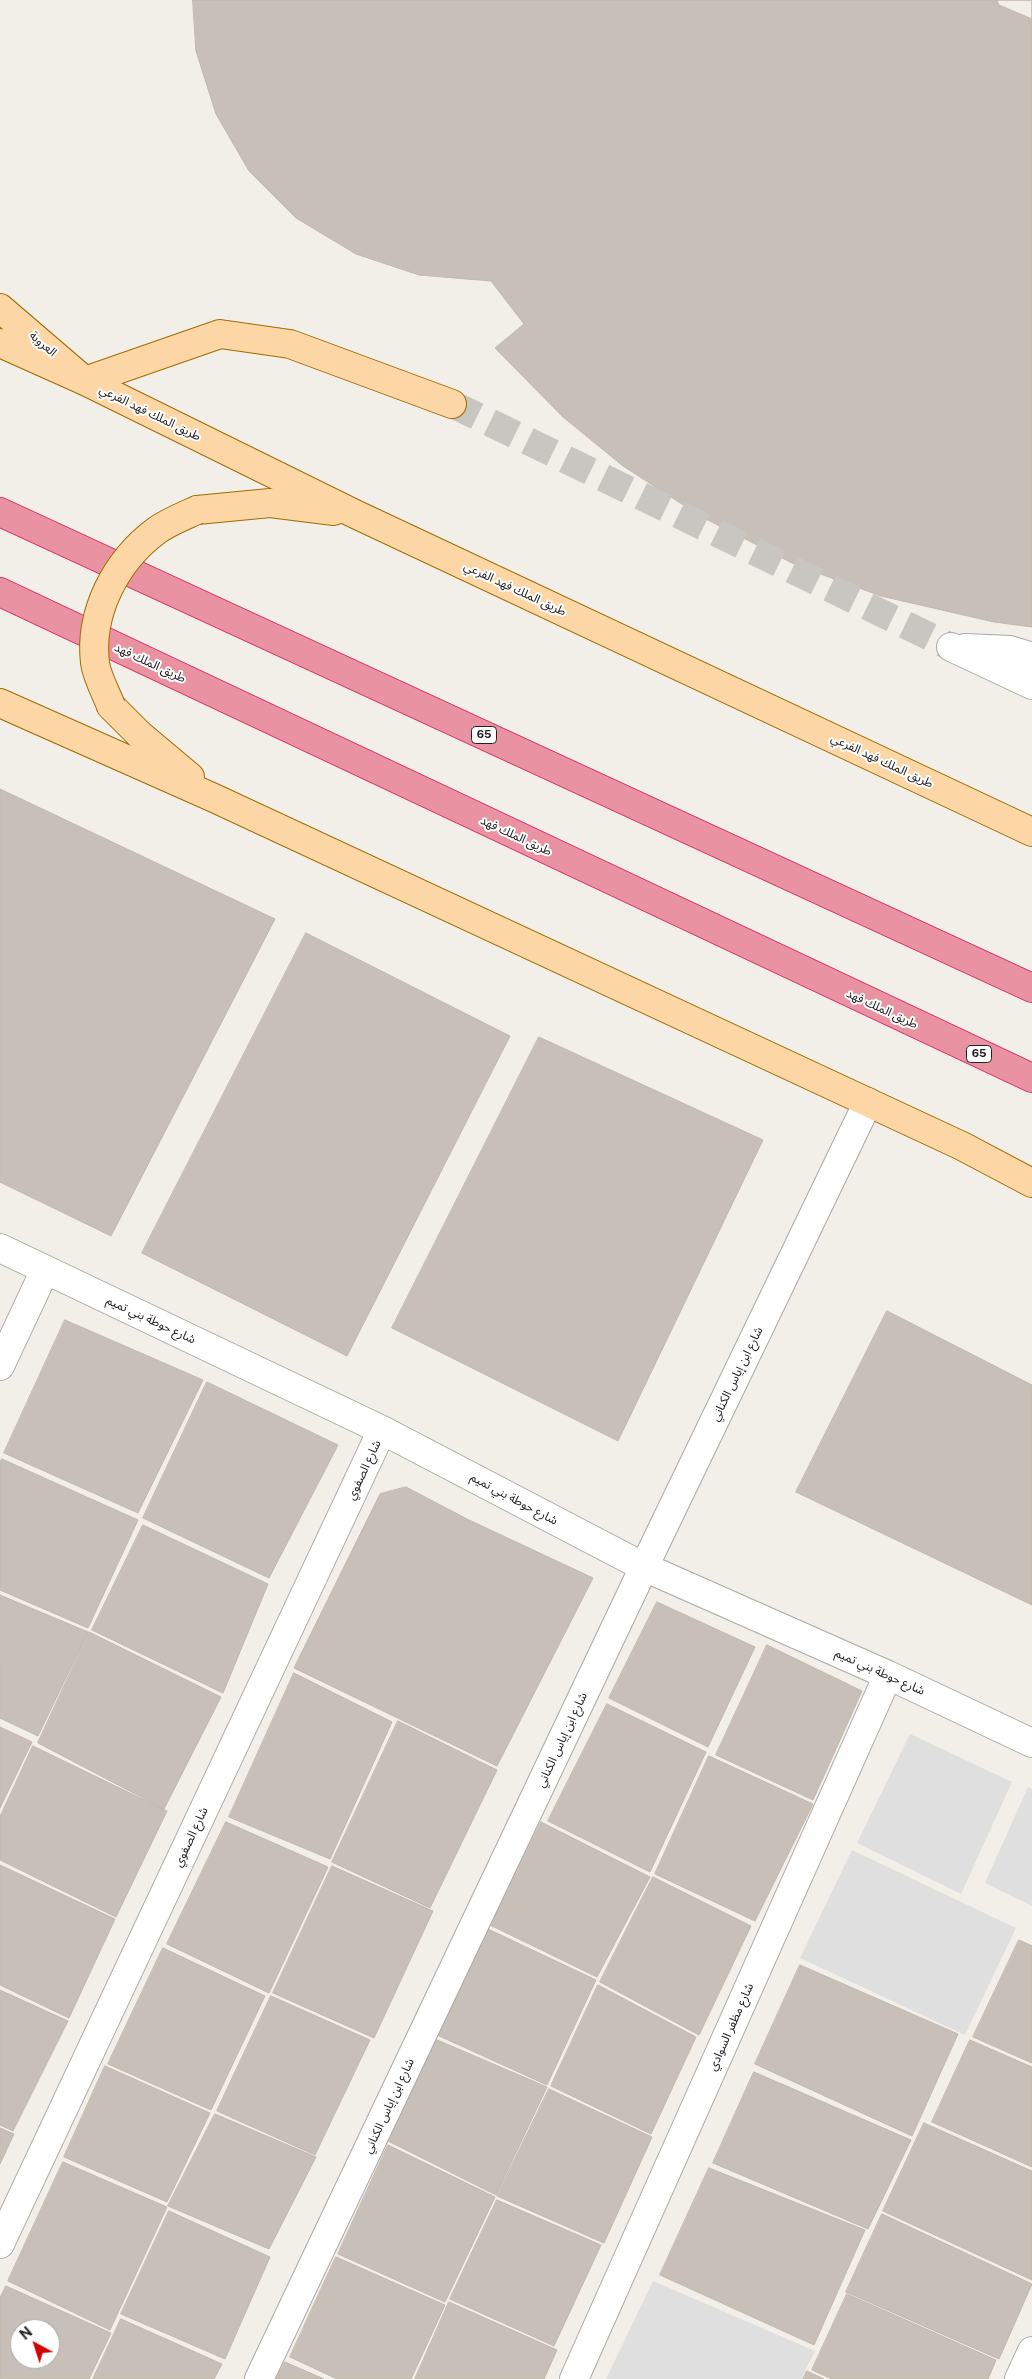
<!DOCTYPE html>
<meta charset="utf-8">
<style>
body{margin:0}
#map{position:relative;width:1032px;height:2379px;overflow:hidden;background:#f2efe9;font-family:"Public Sans",sans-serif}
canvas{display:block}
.north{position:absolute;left:10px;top:2319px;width:50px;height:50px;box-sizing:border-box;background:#fff;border:1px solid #a7a7a7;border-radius:50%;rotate:320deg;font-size:14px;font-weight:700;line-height:20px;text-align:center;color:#222}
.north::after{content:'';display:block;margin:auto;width:18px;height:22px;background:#d40000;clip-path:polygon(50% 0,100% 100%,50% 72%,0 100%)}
</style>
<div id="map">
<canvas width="1032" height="2379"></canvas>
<div class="north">N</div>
</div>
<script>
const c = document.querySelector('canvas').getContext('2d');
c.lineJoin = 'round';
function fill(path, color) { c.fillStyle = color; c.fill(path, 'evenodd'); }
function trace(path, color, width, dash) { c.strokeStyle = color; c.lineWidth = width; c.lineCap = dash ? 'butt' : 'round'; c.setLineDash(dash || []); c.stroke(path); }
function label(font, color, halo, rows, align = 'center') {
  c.font = font + ' "Public Sans","Noto Sans Arabic",sans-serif'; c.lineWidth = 4; c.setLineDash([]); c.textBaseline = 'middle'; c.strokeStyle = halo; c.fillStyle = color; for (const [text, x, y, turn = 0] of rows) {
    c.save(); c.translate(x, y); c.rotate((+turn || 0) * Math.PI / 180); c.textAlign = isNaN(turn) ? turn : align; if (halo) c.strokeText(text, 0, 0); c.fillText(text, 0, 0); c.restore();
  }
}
const residential = new Path2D(`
 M 910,1734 L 1012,1782 L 961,1894 L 857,1843 Z
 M 1028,1787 L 1032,1789 L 1032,1906 L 985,1883 Z
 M 852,1850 L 1016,1928 L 965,2035 L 800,1958 Z
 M 653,2281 L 815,2351 L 801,2379 L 606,2379 Z`);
const building = new Path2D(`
 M 193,0 L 1032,0 L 1032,627 L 994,622 L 881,596 L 796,565 L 702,517 L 623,466 L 563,417 L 495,348 L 524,324 L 491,281 L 419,275 L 356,254 L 296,218 L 249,171 L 216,114 L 196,51 Z
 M 997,0 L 1032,0 L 1032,19 L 999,5 Z
 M 0,789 L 275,919 L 111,1236 L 0,1182 Z
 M 306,933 L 510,1036 L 347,1356 L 142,1253 Z
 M 539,1037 L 763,1140 L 618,1441 L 392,1328 Z
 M 887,1311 L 1032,1385 L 1032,1605 L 796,1492 Z
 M 65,1320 L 203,1380 L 138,1513 L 4,1453 Z
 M 207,1382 L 338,1445 L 269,1578 L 143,1518 Z
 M 2,1459 L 138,1520 L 88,1628 L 0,1590 L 0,1462 Z
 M 406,1487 L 467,1519 L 593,1578 L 497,1766 L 294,1668 L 380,1494 Z
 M 143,1525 L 268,1584 L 223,1693 L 92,1630 Z
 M 0,1595 L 88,1632 L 38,1736 L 0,1718 Z
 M 657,1602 L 755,1647 L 708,1747 L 609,1698 Z
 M 89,1632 L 221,1697 L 164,1809 L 38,1743 Z
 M 767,1645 L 862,1691 L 813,1800 L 716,1755 Z
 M 294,1673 L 392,1722 L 330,1859 L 229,1817 Z
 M 607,1704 L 706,1752 L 650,1872 L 548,1821 Z
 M 398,1721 L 497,1770 L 430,1908 L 332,1862 Z
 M 0,1727 L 32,1742 L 0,1808 Z
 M 33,1746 L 167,1811 L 116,1917 L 0,1860 L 0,1817 Z
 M 709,1756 L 813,1804 L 755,1921 L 655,1874 Z
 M 226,1822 L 328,1867 L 269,1993 L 167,1944 Z
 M 541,1822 L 650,1877 L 597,1977 L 490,1925 Z
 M 0,1865 L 115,1919 L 69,2018 L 0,1985 Z
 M 332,1866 L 433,1911 L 374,2038 L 273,1993 Z
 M 653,1877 L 751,1926 L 699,2035 L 600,1982 Z
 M 488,1929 L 596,1980 L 547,2085 L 437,2035 Z
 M 1019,1940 L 1032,1946 L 1032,2063 L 973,2037 Z
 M 163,1948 L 265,1996 L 211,2110 L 108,2064 Z
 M 800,1965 L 958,2034 L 912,2136 L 755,2064 Z
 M 598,1985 L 696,2037 L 651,2134 L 551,2086 Z
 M 0,1990 L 68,2021 L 13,2131 L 0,2125 Z
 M 271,1996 L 370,2040 L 315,2155 L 217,2111 Z
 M 435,2039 L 547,2087 L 496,2195 L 388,2141 Z
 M 970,2040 L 1032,2067 L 1032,2167 L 932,2122 Z
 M 105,2066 L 210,2113 L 167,2202 L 64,2157 Z
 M 754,2072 L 911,2140 L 868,2229 L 713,2163 Z
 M 549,2089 L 652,2137 L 604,2243 L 497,2196 Z
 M 215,2114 L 316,2157 L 269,2249 L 168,2206 Z
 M 924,2123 L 1032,2171 L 1032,2280 L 883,2211 Z
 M 0,2128 L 14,2134 L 0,2164 Z
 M 388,2145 L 495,2197 L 445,2302 L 338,2254 Z
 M 63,2162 L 167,2207 L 110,2330 L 8,2281 Z
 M 709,2168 L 865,2230 L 814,2345 L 660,2275 Z
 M 497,2200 L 601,2245 L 554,2346 L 450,2299 Z
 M 169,2211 L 270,2257 L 225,2359 L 121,2314 Z
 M 882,2214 L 1032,2284 L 999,2359 L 846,2292 Z
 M 336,2257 L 445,2305 L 411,2379 L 337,2379 L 290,2357 Z
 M 6,2286 L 111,2333 L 89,2379 L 0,2379 L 0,2298 ZM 20,2329 L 50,2329 L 50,2359 L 20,2359 Z
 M 847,2294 L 996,2360 L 988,2379 L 832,2379 L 812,2370 Z
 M 449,2302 L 557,2350 L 544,2379 L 415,2379 Z
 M 121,2319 L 222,2364 L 214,2379 L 93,2379 Z
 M 285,2362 L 324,2379 L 276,2379 Z
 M 807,2371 L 824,2379 L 803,2379 Z`);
const minorTunnel = new Path2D(`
 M 452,404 L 951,647`);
const minor = new Path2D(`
 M 951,647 L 1032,685
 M 965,648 L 1010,650 L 1032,657
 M 0,1248 L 382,1430 L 644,1567 L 888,1675 L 1032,1743
 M 0,1366 L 45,1270
 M 0,2244 L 382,1430
 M 259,2379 L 644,1567 L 868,1102
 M 574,2379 L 888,1675
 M 1019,2379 L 1032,2351`);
const major = new Path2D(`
 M 0,308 L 85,381 L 220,334 L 290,344 L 452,404
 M 0,343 L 85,381 L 355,514 L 1032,832
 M 197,510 L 270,503 L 334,511
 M 0,703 L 214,798 L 962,1146 L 1032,1183
 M 111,706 L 140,735 L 190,777`);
const highway = new Path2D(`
 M 0,512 L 1032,988
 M 0,592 L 1032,1078`);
const majorBridge = new Path2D(`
 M 111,706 C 106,693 97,677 95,663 C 89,612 116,561 156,531 C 168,522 184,516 197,510`);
const shields = [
 [484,735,25],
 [979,1054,25]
];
const shieldNames = [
 ["65",484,735],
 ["65",979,1054]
];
const streetNames = [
 ["العروبة",43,344,41],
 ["طريق الملك فهد الفرعي",150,413,26],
 ["طريق الملك فهد الفرعي",515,589,25],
 ["طريق الملك فهد",150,663,25],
 ["طريق الملك فهد الفرعي",882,761,25],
 ["طريق الملك فهد",516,836,25],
 ["طريق الملك فهد",882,1009,25],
 ["شارع حوطة بني تميم",151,1320,25],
 ["شارع ابن إياس الكناني",737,1374,-64],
 ["شارع الصفوي",364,1470,-65],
 ["شارع حوطة بني تميم",514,1499,28],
 ["شارع حوطة بني تميم",880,1672,24],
 ["شارع ابن إياس الكناني",562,1740,-65],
 ["شارع الصفوي",191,1837,-65],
 ["شارع مظفر السوادي",731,2027,-66],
 ["شارع ابن إياس الكناني",389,2106,-65]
];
fill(residential, '#e0dfdf');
fill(building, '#c7bfb8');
trace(building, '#c4b6ab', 1);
trace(minorTunnel, '#c8c6c1', 28, [28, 14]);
trace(minor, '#a9a9a9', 30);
trace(major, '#a06b00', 30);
trace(highway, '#dc2a67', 30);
trace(minor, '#fff', 28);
trace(major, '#fcd6a4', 28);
trace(highway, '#e892a2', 28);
trace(majorBridge, '#a06b00', 30, []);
trace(majorBridge, '#fcd6a4', 28);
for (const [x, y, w] of shields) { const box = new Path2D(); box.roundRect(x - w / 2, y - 8.5, w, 17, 4); c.fillStyle = '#fff'; c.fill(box); trace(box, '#222', 1); }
label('bold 11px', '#222', null, shieldNames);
label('12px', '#222', '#fff', streetNames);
</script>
